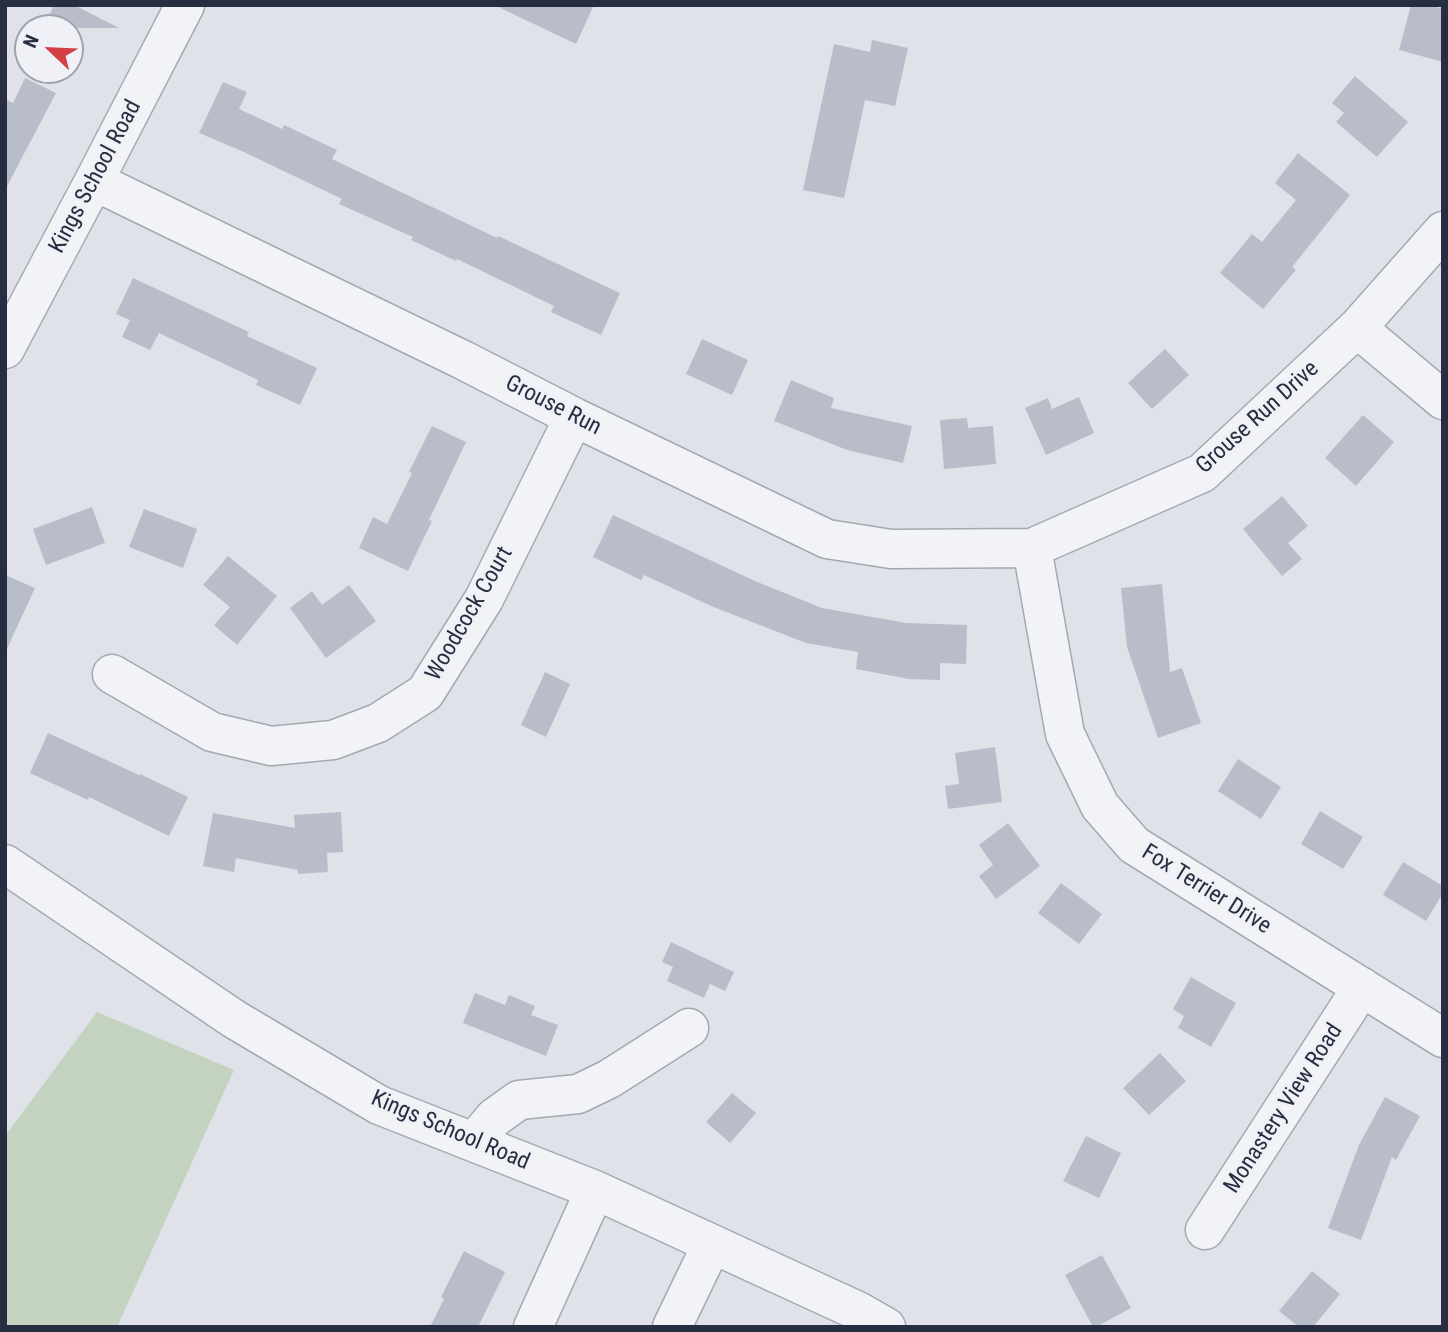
<!DOCTYPE html>
<style>
body{margin:0}
#map{position:relative;width:1448px;height:1332px;overflow:hidden;background:#dfe2e9;font-family:"Roboto Condensed",sans-serif}
canvas{display:block}
.frame{position:absolute;inset:0;border:7px solid #272e41;pointer-events:none}
.north{position:absolute;left:14px;top:14px;width:70px;height:70px;box-sizing:border-box;background:#eff1f6;border:2px solid #9fa3ae;border-radius:50%;rotate:293deg;font-size:19px;font-weight:700;line-height:28px;text-align:center;color:#272e41}
.north::after{content:'';display:block;margin:auto;width:24px;height:32px;background:#d24045;clip-path:polygon(50% 0,100% 100%,50% 72%,0 100%)}
</style>
<div id="map">
<canvas width="1448" height="1332"></canvas>
<div class="frame"></div>
<div class="north">N</div>
</div>
<script>
const c = document.querySelector('canvas').getContext('2d');
c.lineJoin = 'round';
function fill(path, color) { c.fillStyle = color; c.fill(path, 'evenodd'); }
function trace(path, color, width, dash) { c.strokeStyle = color; c.lineWidth = width; c.lineCap = dash ? 'butt' : 'round'; c.setLineDash(dash || []); c.stroke(path); }
function label(font, color, halo, rows, align = 'center') {
  c.font = font + ' "Roboto Condensed",sans-serif'; c.lineWidth = 6; c.setLineDash([]); c.textBaseline = 'middle'; c.strokeStyle = halo; c.fillStyle = color; for (const [text, x, y, turn = 0] of rows) {
    c.save(); c.translate(x, y); c.rotate((+turn || 0) * Math.PI / 180); c.textAlign = isNaN(turn) ? turn : align; if (halo) c.strokeText(text, 0, 0); c.fillText(text, 0, 0); c.restore();
  }
}
const green = new Path2D(`
 M 97,1012 L 234,1070 L 117,1327 L 5,1327 L 5,1136 Z`);
const building = new Path2D(`
 M 54,5 L 74,5 L 119,28 L 43,28 Z
 M 494,5 L 594,5 L 576,44 Z
 M 1411,5 L 1429,5 L 1443,9 L 1443,62 L 1399,50 Z
 M 872,40 L 908,48 L 895,106 L 865,100 L 844,198 L 803,190 L 834,44 L 870,52 Z
 M 1355,76 L 1408,122 L 1377,157 L 1336,122 L 1344,113 L 1332,103 Z
 M 25,78 L 56,93 L 5,190 L 5,99 L 13,103 Z
 M 223,82 L 247,92 L 239,109 L 282,129 L 284,125 L 337,150 L 332,159 L 497,238 L 498,236 L 620,293 L 601,335 L 551,312 L 554,306 L 457,259 L 456,261 L 411,240 L 413,237 L 339,204 L 342,199 L 244,152 L 199,133 Z
 M 1298,153 L 1350,195 L 1292,267 L 1296,270 L 1263,309 L 1220,273 L 1252,234 L 1262,242 L 1296,200 L 1275,183 Z
 M 133,278 L 249,332 L 247,336 L 317,368 L 300,405 L 256,385 L 258,380 L 159,333 L 150,350 L 122,337 L 130,320 L 116,314 Z
 M 702,339 L 748,360 L 732,395 L 686,374 Z
 M 1165,349 L 1189,375 L 1152,409 L 1128,383 Z
 M 791,380 L 834,398 L 831,408 L 912,426 L 903,463 L 847,450 L 774,421 Z
 M 1079,397 L 1094,433 L 1046,455 L 1025,408 L 1048,398 L 1052,409 Z
 M 1363,415 L 1394,442 L 1356,486 L 1325,458 Z
 M 967,418 L 968,428 L 993,426 L 996,464 L 944,469 L 940,420 Z
 M 432,426 L 466,442 L 429,520 L 432,521 L 408,571 L 359,548 L 373,517 L 387,524 L 412,473 L 409,472 Z
 M 1282,496 L 1308,526 L 1288,543 L 1302,559 L 1282,576 L 1243,529 Z
 M 92,507 L 105,543 L 46,565 L 33,529 Z
 M 144,509 L 197,529 L 183,568 L 129,547 Z
 M 613,515 L 755,581 L 822,608 L 906,623 L 967,625 L 966,664 L 940,663 L 940,680 L 909,679 L 856,669 L 858,652 L 806,643 L 711,606 L 644,575 L 641,580 L 593,557 Z
 M 228,556 L 277,596 L 237,645 L 214,625 L 230,607 L 203,585 Z
 M 5,575 L 35,588 L 5,653 Z
 M 1162,584 L 1170,672 L 1182,668 L 1201,723 L 1158,738 L 1127,647 L 1121,588 Z
 M 349,585 L 376,621 L 326,658 L 290,608 L 312,591 L 322,605 Z
 M 545,672 L 570,684 L 546,737 L 521,725 Z
 M 48,733 L 139,775 L 140,774 L 188,797 L 169,836 L 89,797 L 88,800 L 30,773 Z
 M 995,747 L 1002,802 L 948,809 L 945,786 L 959,784 L 955,753 Z
 M 1238,759 L 1281,787 L 1261,819 L 1218,791 Z
 M 1320,811 L 1363,837 L 1343,869 L 1301,844 Z
 M 341,812 L 343,852 L 327,853 L 328,872 L 298,874 L 298,870 L 236,858 L 234,872 L 203,866 L 213,813 L 295,828 L 294,815 Z
 M 1008,823 L 1040,866 L 996,899 L 979,876 L 993,865 L 979,845 Z
 M 1403,862 L 1443,886 L 1443,893 L 1426,921 L 1383,895 Z
 M 1061,883 L 1102,914 L 1079,944 L 1038,913 Z
 M 671,942 L 734,972 L 725,991 L 710,984 L 704,998 L 667,981 L 673,967 L 662,962 Z
 M 1191,977 L 1236,1003 L 1211,1047 L 1178,1028 L 1184,1016 L 1173,1009 Z
 M 475,993 L 505,1005 L 509,995 L 535,1006 L 531,1015 L 558,1025 L 546,1056 L 463,1023 Z
 M 1160,1053 L 1186,1081 L 1149,1115 L 1123,1088 Z
 M 732,1093 L 756,1113 L 730,1143 L 706,1122 Z
 M 1385,1097 L 1420,1116 L 1396,1160 L 1392,1157 L 1361,1240 L 1328,1228 L 1359,1145 Z
 M 1086,1136 L 1121,1153 L 1099,1198 L 1063,1181 Z
 M 464,1251 L 505,1272 L 478,1327 L 430,1327 L 444,1299 L 441,1297 Z
 M 1102,1255 L 1131,1308 L 1096,1327 L 1093,1327 L 1065,1275 Z
 M 1312,1271 L 1340,1294 L 1313,1327 L 1299,1327 L 1279,1311 Z`);
const minor = new Path2D(`
 M 94,181 L 463,360 L 574,417 L 827,539 L 891,549 L 1032,548 L 1202,473 L 1357,328 L 1443,231
 M 1357,328 L 1443,400
 M 5,349 L 94,181 L 185,5
 M 1032,548 L 1065,734 L 1100,806 L 1134,845 L 1443,1038
 M 112,674 L 212,732 L 271,746 L 333,740 L 378,723 L 425,693 L 484,599 L 574,417
 M 5,864 L 234,1019 L 379,1105 L 595,1190 L 858,1311 L 886,1327
 M 474,1142 L 494,1118 L 519,1100 L 578,1094 L 609,1079 L 689,1028
 M 1205,1230 L 1362,987
 M 533,1327 L 595,1190
 M 672,1327 L 712,1244`);
const streetNames = [
 ["Kings School Road",96,177,-62],
 ["Grouse Run",553,406,27],
 ["Grouse Run Drive",1258,418,-42],
 ["Woodcock Court",470,614,-60],
 ["Fox Terrier Drive",1206,890,32],
 ["Monastery View Road",1284,1109,-57],
 ["Kings School Road",450,1131,23]
];
fill(green, '#c3d3c0');
fill(building, '#b9bdc9');
trace(minor, '#a4a8b3', 41);
trace(minor, '#f2f3f7', 38);
label('23px', '#272e41', '#eff1f6', streetNames);
</script>
